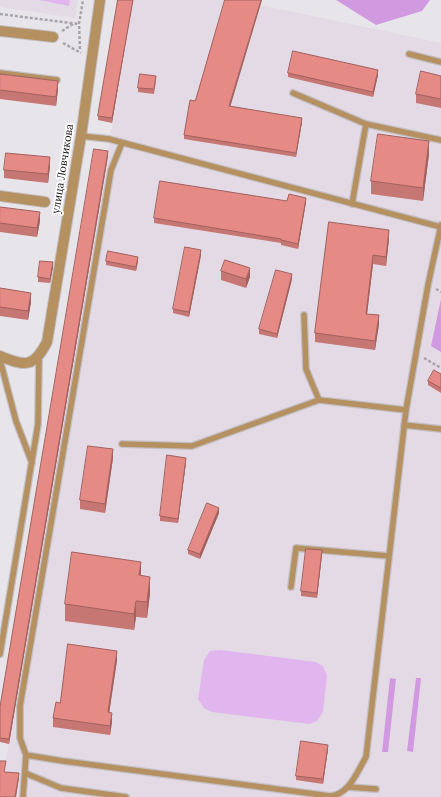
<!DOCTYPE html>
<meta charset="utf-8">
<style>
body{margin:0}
canvas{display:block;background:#e8e5ea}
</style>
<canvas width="441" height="797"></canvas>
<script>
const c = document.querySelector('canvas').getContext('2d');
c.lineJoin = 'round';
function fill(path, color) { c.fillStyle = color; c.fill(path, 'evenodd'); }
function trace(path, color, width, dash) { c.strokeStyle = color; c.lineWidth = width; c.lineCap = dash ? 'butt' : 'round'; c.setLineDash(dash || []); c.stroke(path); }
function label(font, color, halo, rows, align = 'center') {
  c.font = font + ' Lora,serif'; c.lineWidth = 3.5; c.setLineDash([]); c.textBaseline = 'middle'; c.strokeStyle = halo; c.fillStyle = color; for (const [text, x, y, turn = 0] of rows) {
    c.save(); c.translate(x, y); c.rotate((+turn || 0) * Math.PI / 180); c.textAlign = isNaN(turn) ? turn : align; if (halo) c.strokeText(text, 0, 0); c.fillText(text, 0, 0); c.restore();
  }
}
const built = new Path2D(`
 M 0,0 L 78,0 L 75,18 L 0,7 Z
 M 133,0 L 262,0 L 261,5 L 441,43 L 441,797 L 0,797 Z`);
const green = new Path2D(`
 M 39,0 L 70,0 L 69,6 Z
 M 221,650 L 316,662 L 323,666 L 327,675 L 323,712 L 317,721 L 309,724 L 212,712 L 204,708 L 198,699 L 204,660 L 210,651 Z`);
const forest = new Path2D(`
 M 336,0 L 430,0 L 422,11 L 376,25 Z
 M 441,299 L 441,352 L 431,346 Z
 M 390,678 L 396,679 L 388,752 L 382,752 Z
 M 416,678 L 421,678 L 413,752 L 407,751 Z`);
const path = new Path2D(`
 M 0,14 L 79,24
 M 62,31 L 73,24
 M 63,43 L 81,53
 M 80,49 L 79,24 L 83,0
 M 436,289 L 441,292
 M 424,358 L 441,368`);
const service = new Path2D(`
 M 409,54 L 441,62
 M 0,73 L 57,80
 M 293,93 L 366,124 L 352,204
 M 366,124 L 441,140
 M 81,136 L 109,139 L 441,227
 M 122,143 L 111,170 L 20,706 L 20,738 L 26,755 L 63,761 L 330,796 C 349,795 357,772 366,757 L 406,410 L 428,285 L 441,225
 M 304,315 L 306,369 L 319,400
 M 0,360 L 16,421 L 32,463
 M 404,425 L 441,429
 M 122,444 L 192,446 L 319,400 L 406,410
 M 291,587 L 296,548 L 389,556
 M 0,654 L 38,424 L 39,357
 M 25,773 L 61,788 L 126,797
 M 348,787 L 376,789
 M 23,797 L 26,755`);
const minor = new Path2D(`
 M 0,31 L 53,37
 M 0,196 L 45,202
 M 0,356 C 26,367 34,367 47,342 L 81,136 L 100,0`);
const wall = new Path2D(`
 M 118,0 L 133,0 L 112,123 L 98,120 L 98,116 Z
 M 288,73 L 378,75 L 373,97 L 288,77 Z
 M 0,74 L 58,89 L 56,106 L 0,99 Z
 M 441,76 L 441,108 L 416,103 L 416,94 Z
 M 156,81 L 154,94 L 138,92 L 138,88 Z
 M 230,106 L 302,122 L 296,157 L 184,139 L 184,135 Z
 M 429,154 L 423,201 L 371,194 L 371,181 Z
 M 108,156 L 9,744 L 0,742 L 0,707 Z
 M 50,166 L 48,183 L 4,178 L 4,170 Z
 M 306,202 L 298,249 L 281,245 L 281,243 L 154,223 L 154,218 Z
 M 0,207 L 40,221 L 37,237 L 0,232 Z
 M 329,222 L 389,239 L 386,266 L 373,264 L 367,314 L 379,324 L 375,350 L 315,342 L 315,333 Z
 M 201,255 L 189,317 L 173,313 L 173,309 Z
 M 106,261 L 138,261 L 136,271 L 106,265 Z
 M 53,267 L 50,283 L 38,282 L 38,277 Z
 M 221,271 L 250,277 L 246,288 L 221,280 Z
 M 292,279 L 277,338 L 259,334 L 259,329 Z
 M 0,288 L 31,302 L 28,320 L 0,316 Z
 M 441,374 L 441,393 L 428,385 L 428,381 Z
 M 113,458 L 105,513 L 80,509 L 80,500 Z
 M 186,462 L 178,523 L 160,521 L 160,516 Z
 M 219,513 L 200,559 L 188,554 L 188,550 Z
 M 322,554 L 317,598 L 301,596 L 301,591 Z
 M 141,575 L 150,593 L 147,618 L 136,617 L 134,630 L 65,621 L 65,604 Z
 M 117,660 L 109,713 L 112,722 L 110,735 L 53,727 L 53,718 L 60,703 Z
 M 328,749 L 323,784 L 296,780 L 296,776 Z`);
const shadedWall = new Path2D(`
 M 133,0 L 112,123 L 112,118 Z
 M 261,0 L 262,0 L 229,111 L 229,106 Z
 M 378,70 L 378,75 L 373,97 L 373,92 Z
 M 58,81 L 58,89 L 56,106 L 56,97 Z
 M 302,118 L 302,122 L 296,157 L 296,153 Z
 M 429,141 L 429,154 L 423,201 L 423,188 Z
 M 108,151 L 108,156 L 9,744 L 9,739 Z
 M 50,157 L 50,166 L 48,183 L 48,174 Z
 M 306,198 L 306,202 L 298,249 L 298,244 Z
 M 40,212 L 40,221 L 37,237 L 37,228 Z
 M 389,230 L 389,239 L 386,266 L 386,257 Z
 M 201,250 L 201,255 L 189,317 L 189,312 Z
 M 373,255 L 373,264 L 366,323 L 366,314 Z
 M 138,257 L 138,261 L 136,271 L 136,267 Z
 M 53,262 L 53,267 L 50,283 L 50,279 Z
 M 250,268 L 250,277 L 246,288 L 246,279 Z
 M 292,274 L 292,279 L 277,338 L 277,334 Z
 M 31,293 L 31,302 L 28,320 L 28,311 Z
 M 379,315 L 379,324 L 375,350 L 375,341 Z
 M 113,449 L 113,458 L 105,513 L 105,504 Z
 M 186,458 L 186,462 L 178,523 L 178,519 Z
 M 219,508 L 219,513 L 200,559 L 200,554 Z
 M 322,550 L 322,554 L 317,598 L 317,593 Z
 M 141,562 L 141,578 L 139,575 Z
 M 150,577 L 150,593 L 147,618 L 147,602 Z
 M 136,601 L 136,617 L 134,630 L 134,614 Z
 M 117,651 L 117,660 L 108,721 L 108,712 Z
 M 112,713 L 112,722 L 110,735 L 110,726 Z
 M 328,745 L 328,749 L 323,784 L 323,779 Z
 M 19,773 L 19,778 L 16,797 L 15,797 Z`);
const building = new Path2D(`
 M 118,0 L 133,0 L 112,118 L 98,116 Z
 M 225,0 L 261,0 L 229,106 L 302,118 L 296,153 L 184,135 L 190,100 L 195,101 Z
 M 293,51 L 378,70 L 373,92 L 288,73 Z
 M 421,71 L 441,76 L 441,99 L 416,94 Z
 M 0,74 L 58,81 L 56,97 L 0,90 Z
 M 140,74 L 156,76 L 154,89 L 138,88 Z
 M 378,134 L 429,141 L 423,188 L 371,181 Z
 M 94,149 L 108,151 L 9,739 L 0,738 L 0,707 Z
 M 6,153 L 50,157 L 48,174 L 4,170 Z
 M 160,181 L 287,201 L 289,194 L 306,198 L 298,244 L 281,240 L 281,239 L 154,218 Z
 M 0,207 L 40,212 L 37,228 L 0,223 Z
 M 329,222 L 389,230 L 386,257 L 373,255 L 366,314 L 379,315 L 375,341 L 315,333 Z
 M 185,247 L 201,250 L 189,312 L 173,309 Z
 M 108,251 L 138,257 L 136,267 L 106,261 Z
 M 225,260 L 250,268 L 246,279 L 221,271 Z
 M 40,261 L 53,262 L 50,279 L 38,277 Z
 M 276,270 L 292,274 L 277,334 L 259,329 Z
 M 0,288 L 31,293 L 28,311 L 0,307 Z
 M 434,370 L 441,374 L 441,388 L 428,381 Z
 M 88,446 L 113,449 L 105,504 L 80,500 Z
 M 167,455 L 186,458 L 178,519 L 160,516 Z
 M 207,503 L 219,508 L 200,554 L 188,550 Z
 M 306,549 L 322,550 L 317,593 L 301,591 Z
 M 72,552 L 141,562 L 139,575 L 150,577 L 147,602 L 136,601 L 134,614 L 65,604 Z
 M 68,644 L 117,651 L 108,712 L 112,713 L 110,726 L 53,718 L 56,702 L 60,703 Z
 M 301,741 L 328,745 L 323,779 L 296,776 Z
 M 0,761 L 6,761 L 4,772 L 19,773 L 15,797 L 0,797 Z`);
const streetNames = [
 ["улица Ловчикова",63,169,-81]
];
fill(built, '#e3dae5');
fill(green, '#e1b6ee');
fill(forest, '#d19ae0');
trace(service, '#c3c0c5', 8);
trace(minor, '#c3c0c5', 12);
trace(path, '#a8a5a9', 2.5, [3, 2]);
trace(service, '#b59060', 5.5);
trace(minor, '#b59060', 10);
fill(wall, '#c67773');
fill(shadedWall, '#a1615e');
fill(building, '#e68a86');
trace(building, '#a1615e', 1);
label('11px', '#1a191a', '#fff', streetNames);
</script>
